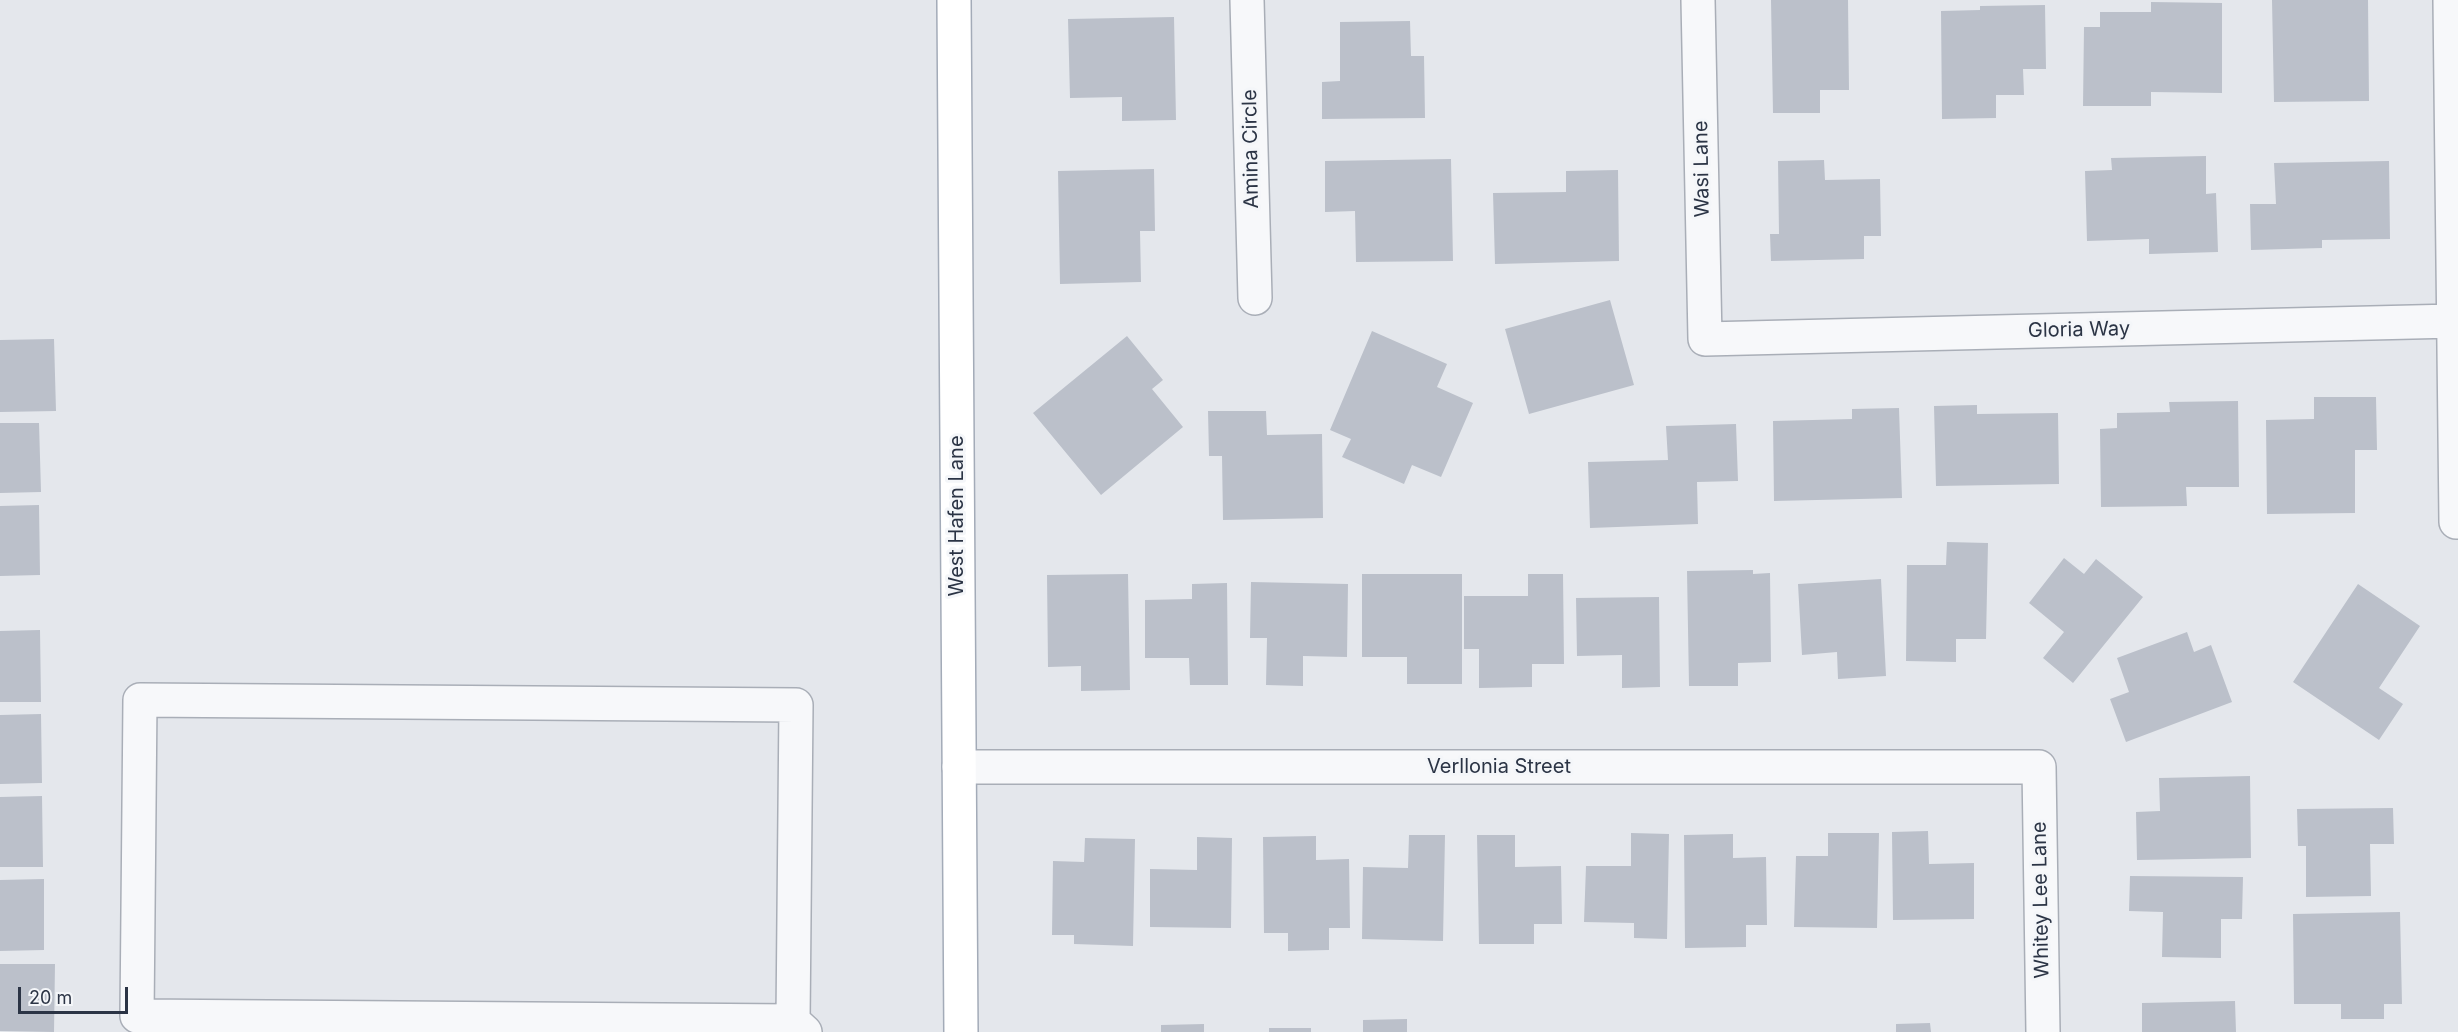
<!DOCTYPE html>
<style>
body{margin:0}
#map{position:relative;width:2458px;height:1032px;overflow:hidden;background:#e4e7ec;font-family:Inter,sans-serif}
canvas{display:block}
.scale{position:absolute;left:18px;top:987px;width:110px;height:27px;box-sizing:border-box;border:3px solid #2b3445;border-top:0;padding-left:8px;font-size:18px;line-height:21px;white-space:nowrap;color:#2b3445;-webkit-text-stroke:4px #f4f6f9;paint-order:stroke}
</style>
<div id="map">
<canvas width="2458" height="1032"></canvas>
<div class="scale">20 m</div>
</div>
<script>
const c = document.querySelector('canvas').getContext('2d');
c.lineJoin = 'round';
function fill(path, color) { c.fillStyle = color; c.fill(path, 'evenodd'); }
function trace(path, color, width, dash) { c.strokeStyle = color; c.lineWidth = width; c.lineCap = dash ? 'butt' : 'round'; c.setLineDash(dash || []); c.stroke(path); }
function label(font, color, halo, rows, align = 'center') {
  c.font = font + ' Inter,sans-serif'; c.lineWidth = 6; c.setLineDash([]); c.textBaseline = 'middle'; c.strokeStyle = halo; c.fillStyle = color; for (const [text, x, y, turn = 0] of rows) {
    c.save(); c.translate(x, y); c.rotate((+turn || 0) * Math.PI / 180); c.textAlign = isNaN(turn) ? turn : align; if (halo) c.strokeText(text, 0, 0); c.fillText(text, 0, 0); c.restore();
  }
}
const building = new Path2D(`
 M 1771,0 L 1848,0 L 1849,90 L 1820,90 L 1820,113 L 1773,113 Z
 M 2272,0 L 2368,0 L 2369,101 L 2274,102 Z
 M 2151,2 L 2222,3 L 2222,93 L 2151,92 L 2151,106 L 2083,106 L 2084,27 L 2100,27 L 2100,12 L 2151,12 Z
 M 2045,5 L 2046,69 L 2023,69 L 2024,95 L 1996,95 L 1996,118 L 1942,119 L 1941,11 L 1980,10 L 1980,6 Z
 M 1174,17 L 1176,120 L 1122,121 L 1122,97 L 1070,98 L 1068,19 Z
 M 1410,21 L 1411,56 L 1424,56 L 1425,118 L 1322,119 L 1322,82 L 1340,81 L 1340,22 Z
 M 2206,156 L 2206,194 L 2216,193 L 2218,252 L 2149,254 L 2149,239 L 2087,241 L 2085,171 L 2112,170 L 2111,158 Z
 M 1451,159 L 1453,261 L 1356,262 L 1355,211 L 1325,212 L 1325,161 Z
 M 1824,160 L 1825,180 L 1880,179 L 1881,236 L 1864,236 L 1864,259 L 1771,261 L 1770,234 L 1779,234 L 1778,161 Z
 M 2389,161 L 2390,239 L 2322,240 L 2322,248 L 2251,250 L 2250,204 L 2276,204 L 2274,163 Z
 M 1154,169 L 1155,231 L 1140,231 L 1141,282 L 1060,284 L 1058,171 Z
 M 1618,170 L 1619,261 L 1495,264 L 1493,193 L 1566,192 L 1566,171 Z
 M 1610,300 L 1634,385 L 1529,414 L 1505,329 Z
 M 1372,331 L 1447,364 L 1437,387 L 1473,403 L 1441,477 L 1412,465 L 1404,484 L 1342,457 L 1351,439 L 1330,430 Z
 M 1127,336 L 1163,380 L 1152,389 L 1183,427 L 1101,495 L 1033,413 Z
 M 54,339 L 56,411 L 0,412 L 0,340 Z
 M 2314,397 L 2376,397 L 2377,450 L 2355,450 L 2355,513 L 2267,514 L 2266,420 L 2314,419 Z
 M 2238,401 L 2239,487 L 2186,487 L 2187,506 L 2101,507 L 2100,429 L 2117,428 L 2117,413 L 2170,412 L 2169,402 Z
 M 1977,405 L 1977,414 L 2058,413 L 2059,484 L 1936,486 L 1934,406 Z
 M 1899,408 L 1902,498 L 1774,501 L 1773,421 L 1852,419 L 1852,409 Z
 M 1208,411 L 1266,411 L 1267,435 L 1322,434 L 1323,518 L 1223,520 L 1222,456 L 1209,456 Z
 M 0,423 L 39,423 L 41,492 L 0,493 Z
 M 1736,424 L 1738,481 L 1697,482 L 1698,524 L 1590,528 L 1588,462 L 1668,460 L 1666,426 Z
 M 39,505 L 40,575 L 0,576 L 0,506 Z
 M 1947,542 L 1988,543 L 1986,639 L 1956,639 L 1956,662 L 1906,661 L 1907,565 L 1946,565 Z
 M 2064,558 L 2084,574 L 2096,559 L 2143,597 L 2073,683 L 2043,658 L 2064,632 L 2029,603 Z
 M 1753,570 L 1753,574 L 1770,573 L 1771,662 L 1738,663 L 1738,686 L 1689,686 L 1687,571 Z
 M 1128,574 L 1130,690 L 1081,691 L 1081,666 L 1048,667 L 1047,575 Z
 M 1362,574 L 1462,574 L 1462,684 L 1407,684 L 1407,657 L 1362,657 Z
 M 1528,574 L 1563,574 L 1564,664 L 1532,664 L 1532,687 L 1479,688 L 1479,649 L 1464,649 L 1464,596 L 1528,596 Z
 M 1881,579 L 1886,676 L 1838,679 L 1837,652 L 1802,655 L 1798,584 Z
 M 1251,582 L 1348,584 L 1347,657 L 1303,656 L 1303,686 L 1266,685 L 1267,638 L 1250,638 Z
 M 1227,583 L 1228,685 L 1190,685 L 1189,658 L 1145,658 L 1145,600 L 1192,599 L 1192,584 Z
 M 2358,584 L 2420,626 L 2379,688 L 2403,704 L 2379,740 L 2293,682 Z
 M 1659,597 L 1660,687 L 1622,688 L 1622,655 L 1577,656 L 1576,598 Z
 M 40,630 L 41,702 L 0,702 L 0,631 Z
 M 2187,632 L 2194,652 L 2211,645 L 2232,702 L 2126,742 L 2110,699 L 2129,692 L 2117,658 Z
 M 41,714 L 42,783 L 0,784 L 0,715 Z
 M 2250,776 L 2251,858 L 2137,860 L 2136,812 L 2160,811 L 2159,778 Z
 M 42,796 L 43,867 L 0,867 L 0,797 Z
 M 2393,808 L 2394,844 L 2370,844 L 2371,896 L 2306,897 L 2306,846 L 2298,846 L 2297,809 Z
 M 1928,831 L 1929,864 L 1974,863 L 1974,919 L 1893,920 L 1892,832 Z
 M 1631,833 L 1669,834 L 1667,939 L 1634,938 L 1634,923 L 1584,922 L 1586,866 L 1631,866 Z
 M 1828,833 L 1879,833 L 1877,928 L 1794,927 L 1796,856 L 1828,856 Z
 M 1733,834 L 1733,858 L 1766,857 L 1767,925 L 1746,925 L 1746,947 L 1685,948 L 1684,835 Z
 M 1409,835 L 1445,835 L 1443,941 L 1362,939 L 1363,867 L 1408,868 Z
 M 1477,835 L 1515,835 L 1515,867 L 1561,866 L 1562,924 L 1534,924 L 1534,944 L 1479,944 Z
 M 1316,836 L 1316,860 L 1349,859 L 1350,928 L 1329,928 L 1329,950 L 1288,951 L 1288,933 L 1264,933 L 1263,837 Z
 M 1197,837 L 1232,838 L 1231,928 L 1150,927 L 1150,869 L 1197,870 Z
 M 1085,838 L 1135,839 L 1133,946 L 1074,944 L 1074,935 L 1052,935 L 1053,861 L 1084,862 Z
 M 2130,876 L 2243,877 L 2242,919 L 2221,919 L 2221,958 L 2162,957 L 2163,912 L 2129,911 Z
 M 44,879 L 44,950 L 0,951 L 0,880 Z
 M 2400,912 L 2402,1004 L 2384,1004 L 2384,1019 L 2341,1019 L 2341,1004 L 2294,1004 L 2293,914 Z
 M 0,964 L 55,964 L 54,1032 L 0,1031 Z
 M 2235,1001 L 2236,1032 L 2142,1032 L 2142,1003 Z
 M 1407,1019 L 1407,1032 L 1363,1032 L 1363,1020 Z
 M 1930,1023 L 1931,1032 L 1896,1032 L 1896,1024 Z
 M 1204,1024 L 1204,1032 L 1161,1032 L 1161,1025 Z
 M 1269,1028 L 1311,1028 L 1311,1032 L 1269,1032 Z`);
const minor = new Path2D(`
 M 1247,0 L 1255,298
 M 1698,0 L 1705,339 L 2454,321
 M 2450,0 L 2456,522
 M 959,767 L 2039,767 L 2043,1032
 M 793,1021 L 796,705 L 140,700 L 137,1016 L 793,1021 L 805,1032`);
const major = new Path2D(`
 M 954,0 L 961,1032`);
const streetNames = [
 ["Amina Circle",1251,149,-91],
 ["Wasi Lane",1702,169,-91],
 ["Gloria Way",2079,330,-1],
 ["West Hafen Lane",957,516,-90],
 ["Verllonia Street",1499,767],
 ["Whitey Lee Lane",2041,900,-91]
];
fill(building, '#bbc0ca');
trace(minor, '#a9aeb7', 36);
trace(major, '#a3abb8', 36);
trace(minor, '#f7f8fa', 33);
trace(major, '#fff', 33);
label('20px', '#2b3445', '#f4f6f9', streetNames);
</script>
